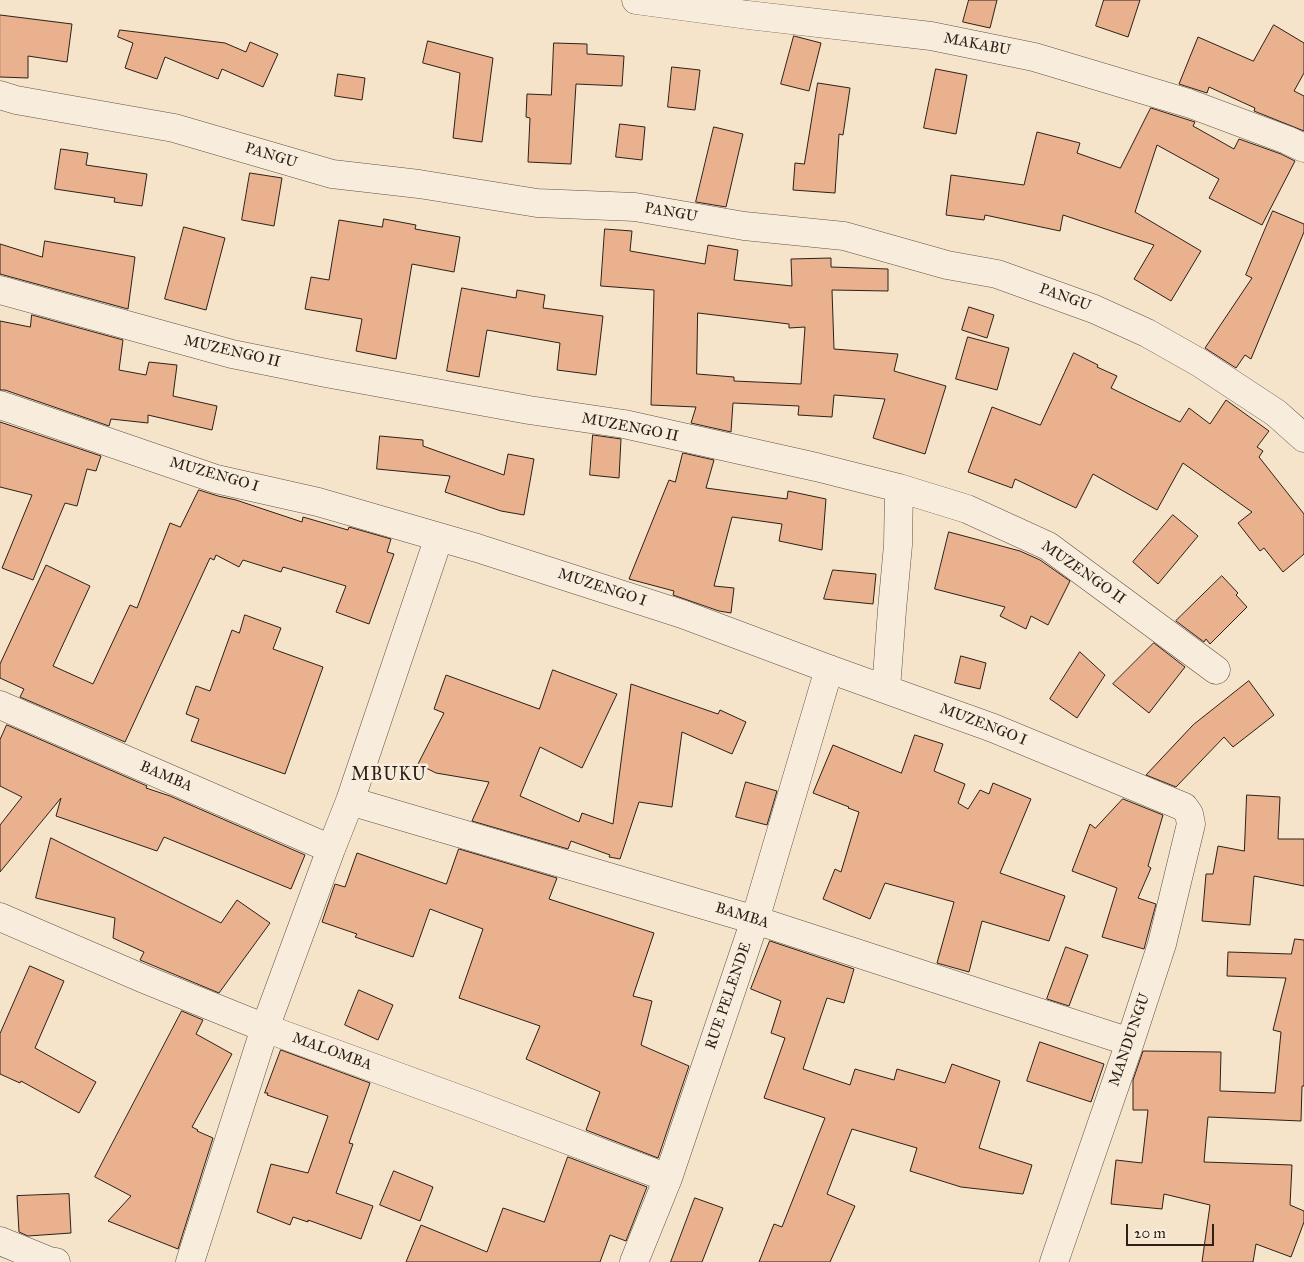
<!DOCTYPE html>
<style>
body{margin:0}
#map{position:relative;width:1304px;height:1262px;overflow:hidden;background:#f5e3ca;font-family:"IM FELL Great Primer",serif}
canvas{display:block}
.scale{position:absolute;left:1126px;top:1224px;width:88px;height:22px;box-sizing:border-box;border:2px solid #2d2018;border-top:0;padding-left:6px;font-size:15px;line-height:18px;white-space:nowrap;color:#2d2018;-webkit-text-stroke:4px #f8eddd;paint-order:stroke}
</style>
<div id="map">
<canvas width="1304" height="1262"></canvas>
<div class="scale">20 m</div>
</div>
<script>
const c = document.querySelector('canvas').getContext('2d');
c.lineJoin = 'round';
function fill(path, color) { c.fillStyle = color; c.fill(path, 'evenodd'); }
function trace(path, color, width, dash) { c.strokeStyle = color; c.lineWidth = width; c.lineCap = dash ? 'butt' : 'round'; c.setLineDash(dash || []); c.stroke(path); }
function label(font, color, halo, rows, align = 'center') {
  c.font = font + ' "IM FELL Great Primer",serif'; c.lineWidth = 5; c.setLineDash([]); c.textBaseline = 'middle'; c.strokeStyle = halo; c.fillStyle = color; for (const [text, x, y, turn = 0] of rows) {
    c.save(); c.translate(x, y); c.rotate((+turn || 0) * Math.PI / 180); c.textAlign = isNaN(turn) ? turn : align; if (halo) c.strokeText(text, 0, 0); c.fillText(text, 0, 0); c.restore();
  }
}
const building = new Path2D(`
 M 969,0 L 997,0 L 990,28 L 963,22 Z
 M 1104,0 L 1140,0 L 1128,37 L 1096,26 Z
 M 0,15 L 72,24 L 67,62 L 28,56 L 28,78 L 0,77 Z
 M 1274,25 L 1304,43 L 1304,73 L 1294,91 L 1304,96 L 1304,131 L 1254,111 L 1255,108 L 1209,87 L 1207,93 L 1179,84 L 1198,37 L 1253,61 Z
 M 120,30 L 225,43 L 246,52 L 250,42 L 278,54 L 263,87 L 222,69 L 218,79 L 165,57 L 157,79 L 125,68 L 133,43 L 118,37 Z
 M 794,36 L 821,43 L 809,91 L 781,84 Z
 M 428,41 L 493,58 L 482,142 L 453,138 L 460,73 L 423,63 Z
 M 554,43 L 587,44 L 587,54 L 624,56 L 622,86 L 576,84 L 571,164 L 528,162 L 530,118 L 526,117 L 527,94 L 551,95 Z
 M 672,67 L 700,70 L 695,110 L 668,107 Z
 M 936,69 L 967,75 L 956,134 L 924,128 Z
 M 338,74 L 365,78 L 362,100 L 335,96 Z
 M 818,83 L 850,88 L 843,135 L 839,134 L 835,193 L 793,190 L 795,163 L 804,164 Z
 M 1151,108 L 1195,122 L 1193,126 L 1234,149 L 1239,139 L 1281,154 L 1295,161 L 1262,225 L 1209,198 L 1219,179 L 1157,145 L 1135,212 L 1201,251 L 1171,301 L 1134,279 L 1154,245 L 1063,215 L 1060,231 L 985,215 L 984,220 L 946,215 L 951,175 L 1024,185 L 1037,132 L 1080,143 L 1077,153 L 1120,168 Z
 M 620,124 L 645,127 L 642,160 L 616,157 Z
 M 714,127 L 743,134 L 726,207 L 696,202 Z
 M 61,149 L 88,153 L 86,165 L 147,174 L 142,206 L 114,202 L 115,198 L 55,189 Z
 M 250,173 L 282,178 L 274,226 L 242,220 Z
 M 1273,211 L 1304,224 L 1304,232 L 1251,359 L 1245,355 L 1236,368 L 1205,348 L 1252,278 L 1246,275 Z
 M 384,219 L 416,225 L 415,229 L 460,237 L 454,272 L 412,264 L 396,359 L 356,351 L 362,319 L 305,309 L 311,277 L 329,280 L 339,220 L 382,227 Z
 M 184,227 L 225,238 L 206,310 L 165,299 Z
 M 605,229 L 632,231 L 630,251 L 705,264 L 708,245 L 738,250 L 734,280 L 792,286 L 791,259 L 831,258 L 831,267 L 888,269 L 888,291 L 832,290 L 834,349 L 898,354 L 894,371 L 946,386 L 925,454 L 873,438 L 885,399 L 834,395 L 832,417 L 798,415 L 799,406 L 733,403 L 731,432 L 691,423 L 696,407 L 651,405 L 654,290 L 601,286 ZM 698,313 L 789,324 L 789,328 L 805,327 L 801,384 L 734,381 L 734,377 L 697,374 Z
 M 45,241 L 135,257 L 128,309 L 0,274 L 0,244 L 42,257 Z
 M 462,288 L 516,298 L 517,290 L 545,295 L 543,308 L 603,316 L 596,375 L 557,370 L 560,343 L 487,330 L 479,377 L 447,371 Z
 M 969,307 L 994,315 L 987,338 L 962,330 Z
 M 32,315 L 123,340 L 119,370 L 146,375 L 149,362 L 177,365 L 173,396 L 217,406 L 212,430 L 148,415 L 148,423 L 111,419 L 109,426 L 5,390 L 0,390 L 0,321 L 30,327 Z
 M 968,337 L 1009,348 L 997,390 L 956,379 Z
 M 1074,353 L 1098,365 L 1097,367 L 1117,376 L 1111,388 L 1180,422 L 1189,408 L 1210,424 L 1226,400 L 1269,431 L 1257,447 L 1263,451 L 1259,457 L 1304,514 L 1304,554 L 1283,572 L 1264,548 L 1260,551 L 1238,523 L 1252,512 L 1183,463 L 1157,510 L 1093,474 L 1076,508 L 1015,479 L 1012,488 L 968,472 L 992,407 L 1040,425 Z
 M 0,422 L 101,456 L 96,471 L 87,469 L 77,506 L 65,503 L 33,580 L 2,568 L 32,495 L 0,487 Z
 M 593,435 L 621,439 L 619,478 L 590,475 Z
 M 380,436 L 423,440 L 423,446 L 504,475 L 508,454 L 534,459 L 524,515 L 501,511 L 445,492 L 450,476 L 377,469 Z
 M 683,453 L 714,460 L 706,488 L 787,499 L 788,491 L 826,499 L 822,550 L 779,541 L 782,524 L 732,517 L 714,586 L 734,588 L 731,613 L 719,611 L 673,595 L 674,591 L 629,579 L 669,480 L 675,482 Z
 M 199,490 L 218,496 L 236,500 L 302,522 L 303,517 L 348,530 L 349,527 L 391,539 L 387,552 L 394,554 L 369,624 L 336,612 L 346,586 L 283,567 L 281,572 L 243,560 L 239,567 L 216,555 L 214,560 L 210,558 L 125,742 L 20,697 L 24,689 L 0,678 L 0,664 L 46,565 L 90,586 L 53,666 L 93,684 L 130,605 L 137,608 L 170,523 L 180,527 Z
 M 1173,515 L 1198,536 L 1158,584 L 1133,562 Z
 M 949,532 L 1020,551 L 1040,560 L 1070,581 L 1048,625 L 1031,616 L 1026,629 L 1000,616 L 1005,607 L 935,589 Z
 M 833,570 L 876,574 L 873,604 L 824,599 Z
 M 1222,576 L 1238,593 L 1236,595 L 1247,607 L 1210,644 L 1206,639 L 1204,642 L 1176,621 Z
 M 245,615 L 281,628 L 273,649 L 323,667 L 285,774 L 191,741 L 199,719 L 186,714 L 196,686 L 210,691 L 232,630 L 239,633 Z
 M 1154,643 L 1185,667 L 1149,713 L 1113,684 Z
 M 1080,652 L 1105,675 L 1077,718 L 1050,699 Z
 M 961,656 L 986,663 L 980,689 L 955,683 Z
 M 553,670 L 617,694 L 582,768 L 540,747 L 520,796 L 579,822 L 582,813 L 613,824 L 631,684 L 718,714 L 720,710 L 746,722 L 732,754 L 682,732 L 672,807 L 639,802 L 620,859 L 609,857 L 610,855 L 571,841 L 568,849 L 472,821 L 489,782 L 436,773 L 418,764 L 444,713 L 434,709 L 446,675 L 539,709 Z
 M 1249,681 L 1274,715 L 1233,747 L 1224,737 L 1176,787 L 1146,775 L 1193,725 Z
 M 7,725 L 147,786 L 146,788 L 170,796 L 305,855 L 291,889 L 164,837 L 157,851 L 56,816 L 61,798 L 0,872 L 0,825 L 22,797 L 0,786 L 0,740 Z
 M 915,735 L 943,744 L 934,771 L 965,784 L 958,803 L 968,809 L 980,790 L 989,794 L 993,783 L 1031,799 L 1000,873 L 1065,896 L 1049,941 L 982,921 L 969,972 L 937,963 L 954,902 L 885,883 L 870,919 L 823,899 L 835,869 L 841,872 L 859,812 L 848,808 L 849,807 L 813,793 L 833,745 L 901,773 Z
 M 746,782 L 777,791 L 767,825 L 736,817 Z
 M 1247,795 L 1280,797 L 1278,839 L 1304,839 L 1304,886 L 1254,876 L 1250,925 L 1202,921 L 1206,874 L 1213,874 L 1218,846 L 1244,851 Z
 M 1123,799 L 1163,815 L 1148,866 L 1151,868 L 1138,898 L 1156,904 L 1144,949 L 1102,937 L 1117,888 L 1072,871 L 1090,824 L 1095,828 Z
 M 51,838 L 221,923 L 237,900 L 270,923 L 219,993 L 140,960 L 144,952 L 113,938 L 115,918 L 36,898 Z
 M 459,849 L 557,878 L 549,899 L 654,933 L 633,996 L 652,1001 L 641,1045 L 689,1066 L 658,1158 L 586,1130 L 600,1092 L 526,1059 L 540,1026 L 459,998 L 483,929 L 430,909 L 413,957 L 355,937 L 357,934 L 322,922 L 335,884 L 345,887 L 357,853 L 446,884 Z
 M 1295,939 L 1304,940 L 1304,1086 L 1302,1086 L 1301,1121 L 1208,1117 L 1204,1162 L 1292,1165 L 1290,1205 L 1304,1211 L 1304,1222 L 1291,1257 L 1256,1244 L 1253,1262 L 1202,1262 L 1210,1205 L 1164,1194 L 1162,1209 L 1111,1204 L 1116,1160 L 1142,1163 L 1148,1110 L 1133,1110 L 1133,1080 L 1143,1051 L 1221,1052 L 1220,1091 L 1275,1093 L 1281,1032 L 1273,1030 L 1286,978 L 1227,976 L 1228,952 L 1291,954 Z
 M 770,941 L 854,969 L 844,1003 L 827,998 L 803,1069 L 850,1085 L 855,1069 L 894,1080 L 897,1069 L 945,1083 L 952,1064 L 1000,1081 L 979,1148 L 1032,1165 L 1023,1194 L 961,1187 L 910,1171 L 917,1148 L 852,1129 L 827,1194 L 855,1206 L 830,1262 L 759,1262 L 774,1224 L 782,1227 L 825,1118 L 764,1098 L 785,1038 L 771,1033 L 781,1001 L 751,989 Z
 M 1066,947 L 1088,955 L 1069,1006 L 1047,999 Z
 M 30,966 L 64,981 L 35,1048 L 96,1082 L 79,1113 L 21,1081 L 20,1083 L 0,1074 L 0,1034 Z
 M 359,990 L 393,1005 L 378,1040 L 345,1025 Z
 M 182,1011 L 203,1020 L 196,1034 L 232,1054 L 192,1127 L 198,1130 L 197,1131 L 213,1138 L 178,1249 L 108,1221 L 131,1196 L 95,1177 Z
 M 1040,1042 L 1104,1064 L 1091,1102 L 1027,1081 Z
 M 281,1050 L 370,1083 L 349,1143 L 353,1144 L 336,1193 L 373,1206 L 361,1239 L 308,1220 L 308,1222 L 293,1217 L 290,1225 L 257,1212 L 271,1164 L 308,1173 L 328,1116 L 267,1095 L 268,1093 L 265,1093 Z
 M 568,1157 L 647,1187 L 626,1241 L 610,1235 L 600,1262 L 406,1262 L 421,1225 L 487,1252 L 503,1208 L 544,1222 Z
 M 394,1171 L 433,1187 L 420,1221 L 380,1205 Z
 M 69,1194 L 71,1233 L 28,1236 L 19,1232 L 17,1196 Z
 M 695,1198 L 723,1208 L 702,1262 L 671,1262 Z`);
const minor = new Path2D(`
 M 636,0 L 748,15 L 931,36 L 1034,57 L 1188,103 L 1287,140 L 1304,148
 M 0,95 L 16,100 L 174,128 L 332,174 L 419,184 L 537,203 L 635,207 L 744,226 L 844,236 L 947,265 L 997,274 L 1094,309 L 1147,333 L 1200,363 L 1276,413 L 1304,438
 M 0,290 L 232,354 L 326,373 L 529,410 L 624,424 L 816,467 L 899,488 L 967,509 L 1048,546 L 1216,670
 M 0,405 L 216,479 L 318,502 L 477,548 L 682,614 L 829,669 L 993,728 L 1184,807 L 1189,814 L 1191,824 L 1162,944 L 1130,1042 L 1054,1262
 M 886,689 L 892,610 L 898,545 L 899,488
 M 0,705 L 331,849
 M 350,801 L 755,920 L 1130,1042
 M 0,917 L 144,979 L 265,1028 L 478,1106 L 668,1178
 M 0,1241 L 49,1261 L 56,1262
 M 190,1262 L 265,1028 L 331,849 L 350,801 L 439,537
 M 634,1262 L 668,1178 L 755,920 L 829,669`);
const streetNames = [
 ["MAKABU",977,45,11],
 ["PANGU",271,156,17],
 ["PANGU",671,213,10],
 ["PANGU",1065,298,20],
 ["MUZENGO II",232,352,13],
 ["MUZENGO II",630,428,11],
 ["MUZENGO I",214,475,16],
 ["MUZENGO II",1083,573,35],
 ["MUZENGO I",602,588,18],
 ["MUZENGO I",983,725,21],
 ["BAMBA",166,777,23],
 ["BAMBA",742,916,17],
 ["RUE PELENDE",729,996,-71],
 ["MANDUNGU",1130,1040,-71],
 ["MALOMBA",332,1052,20]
];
const quarterNames = [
 ["MBUKU",389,776]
];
fill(building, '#e9b18e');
trace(building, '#2d2018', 1);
trace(minor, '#5f5144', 29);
trace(minor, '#f8eddd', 28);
label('15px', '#2d2018', '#f8eddd', streetNames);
c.letterSpacing = '1px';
label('18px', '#2d2018', '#f8eddd', quarterNames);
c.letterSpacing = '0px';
</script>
